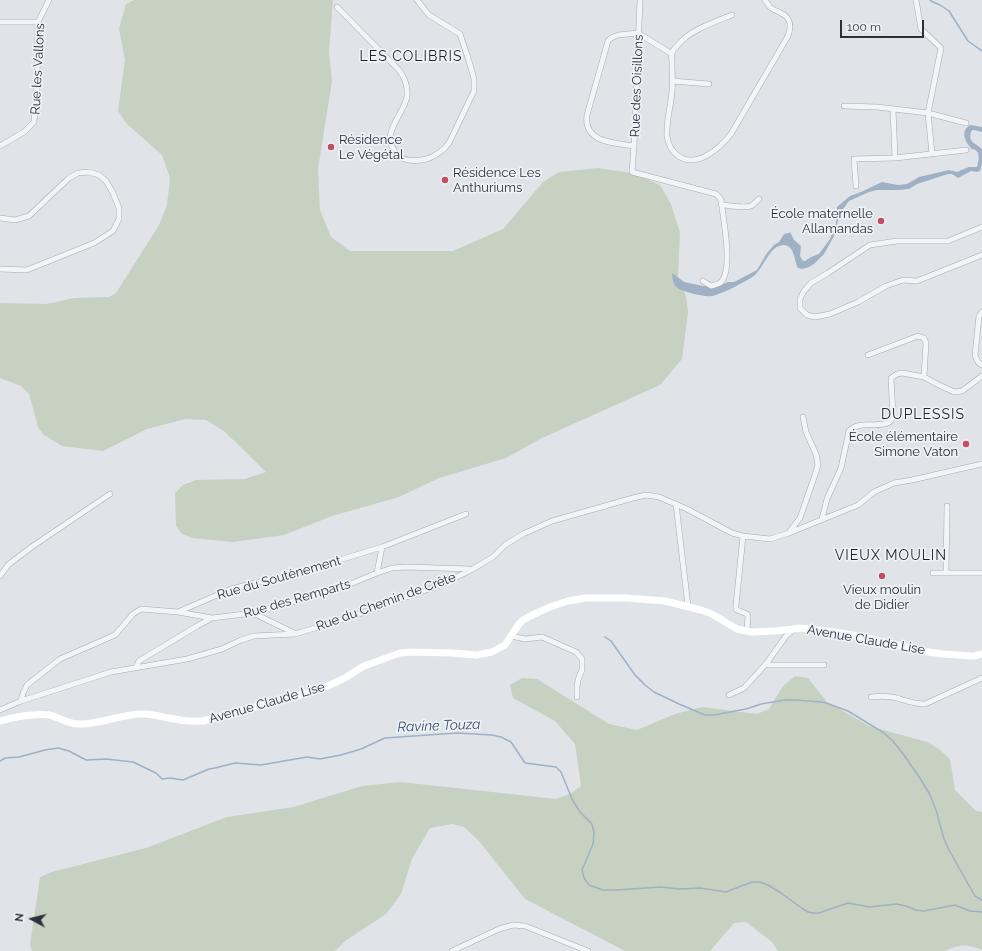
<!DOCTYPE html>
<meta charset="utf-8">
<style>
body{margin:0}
#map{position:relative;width:982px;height:951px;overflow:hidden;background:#e0e3e8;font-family:Raleway,sans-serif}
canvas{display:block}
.north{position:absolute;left:12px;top:899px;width:40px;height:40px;-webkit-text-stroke:3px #eff2f6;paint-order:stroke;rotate:277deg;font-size:11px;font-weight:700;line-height:16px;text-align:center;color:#2a313e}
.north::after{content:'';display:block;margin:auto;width:14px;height:18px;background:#2a313e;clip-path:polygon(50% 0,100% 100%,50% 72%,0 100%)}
.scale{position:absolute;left:840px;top:20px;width:84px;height:18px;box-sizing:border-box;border:2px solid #2a313e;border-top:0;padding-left:5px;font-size:12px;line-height:14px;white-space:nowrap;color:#2a313e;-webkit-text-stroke:3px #eff2f6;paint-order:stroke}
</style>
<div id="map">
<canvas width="982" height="951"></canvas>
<div class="north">N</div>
<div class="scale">100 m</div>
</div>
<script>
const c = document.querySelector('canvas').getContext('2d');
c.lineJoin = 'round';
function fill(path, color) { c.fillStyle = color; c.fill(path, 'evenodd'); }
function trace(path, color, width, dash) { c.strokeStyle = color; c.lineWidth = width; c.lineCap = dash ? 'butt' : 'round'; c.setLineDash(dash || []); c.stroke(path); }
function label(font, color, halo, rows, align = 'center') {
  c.font = font + ' Raleway,sans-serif'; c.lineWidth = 3.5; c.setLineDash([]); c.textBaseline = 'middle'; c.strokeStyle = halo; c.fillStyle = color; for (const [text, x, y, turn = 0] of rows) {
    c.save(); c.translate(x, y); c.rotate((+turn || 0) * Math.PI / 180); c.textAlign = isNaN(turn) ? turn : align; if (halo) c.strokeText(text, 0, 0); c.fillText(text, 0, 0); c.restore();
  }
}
const green = new Path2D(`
 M 134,0 L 333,0 L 329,52 L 332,81 L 318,169 L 320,210 L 331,237 L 350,251 L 453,251 L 503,229 L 543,182 L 559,172 L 598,168 L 632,173 L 660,185 L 671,204 L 680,233 L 678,276 L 686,296 L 688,312 L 682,359 L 660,385 L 542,438 L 506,458 L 439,478 L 399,497 L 332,516 L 284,535 L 233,542 L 192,538 L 182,534 L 176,526 L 175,493 L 183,485 L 196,480 L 245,479 L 266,472 L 224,431 L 206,420 L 185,419 L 147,429 L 103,451 L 62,446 L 44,435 L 38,427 L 29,394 L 21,386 L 0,378 L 0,303 L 47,304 L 74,298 L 109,297 L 116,293 L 159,225 L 167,205 L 170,178 L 162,155 L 127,124 L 118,111 L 125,60 L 119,29 L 126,4 Z
 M 795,676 L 808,678 L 827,702 L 869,726 L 927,742 L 939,749 L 950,759 L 955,790 L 976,811 L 982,812 L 982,950 C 965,944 962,944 945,951 L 778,951 L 772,942 L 746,922 L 734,923 L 710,951 L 625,951 L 525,899 L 479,841 L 464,827 L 453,824 L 430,828 L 412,859 L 401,894 L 386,914 L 345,941 L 335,951 L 32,951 L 30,945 L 40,877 L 52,872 L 146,848 L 227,817 L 294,807 L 362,786 L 401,782 L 556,799 L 570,794 L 581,786 L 575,744 L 555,721 L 513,698 L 510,685 L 522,678 L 537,679 L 609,724 L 637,730 L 675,714 L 702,707 L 757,714 L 769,709 L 783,686 Z`);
const water = new Path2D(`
 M 970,125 L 982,127 L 982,132 L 974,130 L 972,130 C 966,142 976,143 982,149 L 982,164 L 980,171 L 977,172 L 971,171 L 958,178 L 952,174 L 948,174 L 917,184 L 909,189 L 898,190 L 877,190 L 869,192 L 849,201 L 840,213 L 834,236 L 824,254 L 814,264 L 809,267 L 802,269 L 798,268 L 797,266 C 794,258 794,245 783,245 C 770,246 764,266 756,274 C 750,280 720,295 712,296 C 704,297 695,294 687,292 C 675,288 673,286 672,273 L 684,282 L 703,286 L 716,287 L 728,282 L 734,282 L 757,270 L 767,253 L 774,245 L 779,242 L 784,234 L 789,233 L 790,232 L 794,240 L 801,246 L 800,256 L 803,261 L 805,261 L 811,257 L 819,254 L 830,239 L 836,223 L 837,207 L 850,196 L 861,192 L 882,182 L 898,185 L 907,184 L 919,177 L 949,170 L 957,172 L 969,167 L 977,167 C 979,160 981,150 972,149 C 965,142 960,131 970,125 Z`);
const stream = new Path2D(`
 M 930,0 L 931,1 L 940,5 L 949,11 L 968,41 L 982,51
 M 605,637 L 611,641 L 635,675 L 645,685 L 654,692 L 679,704 L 705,715 L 714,715 L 746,709 L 761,704 L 785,700 L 796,700 L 821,702 L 826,703 L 848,711 L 884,733 L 893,741 L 904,755 L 920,778 L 930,795 L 936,810 L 944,839 L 949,850 L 975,896 L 982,900
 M 0,761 L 5,758 L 19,757 L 45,750 L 58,748 L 69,751 L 86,760 L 106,759 L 133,762 L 156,773 L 162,779 L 170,778 L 183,780 L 209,769 L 215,768 L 235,763 L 261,765 L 307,757 L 320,759 L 341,755 L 361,749 L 385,738 L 457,733 L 492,735 L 501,737 L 511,742 L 525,763 L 556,767 L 561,772 L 572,799 L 580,812 L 592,824 L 594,833 L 593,844 L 582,870 L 584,878 L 589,885 L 603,890 L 616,890 L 661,887 L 679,889 L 700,888 L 726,892 L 752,882 L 760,882 L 768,885 L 781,893 L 803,909 L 808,912 L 813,913 L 819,913 L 848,903 L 870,907 L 896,904 L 906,906 L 916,910 L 924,911 L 955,905 L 970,911 L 982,912`);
const street = new Path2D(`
 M 640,0 L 634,146 L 632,172 L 716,194 L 719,197 L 721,200 C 723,218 733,266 722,281 C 720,284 715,285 711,286 L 703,281
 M 916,0 L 921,29 L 941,48 L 928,113 L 932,154
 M 337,7 L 399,70 C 405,78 408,86 407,96 C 405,113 381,132 394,150 C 395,153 397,155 400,157 C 408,162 418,161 427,159 C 435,156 444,150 449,143 L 474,91 L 474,79 L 469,61 L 460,34 L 429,15 L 417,0
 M 732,15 C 714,22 688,31 677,46 C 675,48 672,52 672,54 C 671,56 672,60 672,63 C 672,72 673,82 672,91 C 671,106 666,121 667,136 C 668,144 671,150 677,155 C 696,170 720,148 731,134 L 788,36 C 792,25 791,17 779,12 C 776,11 774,10 771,8 C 769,6 767,3 765,0
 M 0,22 L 38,22
 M 672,81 L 709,84
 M 844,106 L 877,107 L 928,113 L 966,123
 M 893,109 L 895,158
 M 0,146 L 24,132 L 34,122 L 37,84 L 38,22 L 49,0
 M 634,146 C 615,143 583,143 587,115 L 608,41 L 611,38 L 618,35 L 638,33 L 672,54
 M 856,186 L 854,159 L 895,158 L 966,150
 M 721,204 C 726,206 746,208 751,206 C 754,204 757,201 759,199
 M 0,218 L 15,220 L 29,216 L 69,178 L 78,173 L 89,172 L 99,175 L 106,181 L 113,193 L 119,208 L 119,219 L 113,231 L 94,243 L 27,270 L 0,269
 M 982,227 L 948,241 L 897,241 L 870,245 L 828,273 L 811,283 L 804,291 L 800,299 L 800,308 L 807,315 L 815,317 L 830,314 L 858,302 L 886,286 L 903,280 L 917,281 L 982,255
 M 982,312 L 979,316 L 975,355 L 978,362 L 982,365
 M 868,355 L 918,336 L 924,338 L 926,343 L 924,377
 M 676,504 L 688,606
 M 822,519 L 827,499 L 841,468 L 849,431 C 861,419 877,429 890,422 L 893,416 L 891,378 L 897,374 L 902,373 L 924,377 L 937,384 L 954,392 L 962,391 L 982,376
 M 790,531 L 800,518 L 815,475 L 818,465 L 816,454 L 806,432 L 803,417
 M 743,536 L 736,605 L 736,609 L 737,610 L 747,614 L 748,616 L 747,631
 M 377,573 L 382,547
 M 933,573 L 982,573
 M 946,573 L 947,506
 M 0,576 L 9,564 L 33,546 L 110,494
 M 178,612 L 231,589 L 300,572 L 382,547 L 466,514
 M 253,613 L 294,633
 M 794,629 L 786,636 L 766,664 L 769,665 L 824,665
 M 511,636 L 525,639 L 542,637 L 576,652 L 582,659 L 582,670 L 578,680 L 577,687 L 577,697
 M 136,667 L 139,661 L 197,626 L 212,618 L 253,613 L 338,589 L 377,573 L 392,568 L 407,567 L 470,569
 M 729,695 L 744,688 L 766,664
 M 871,697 C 880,696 889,696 897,698 C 907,701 915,704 925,704 L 982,678
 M 21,701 L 23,693 L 27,685 L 60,659 L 115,635 L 133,614 L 141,609 L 178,612 L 212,618
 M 0,710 L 21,701 L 111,672 L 187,659 L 222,649 L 241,640 L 254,636 L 295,634 L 351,617 L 440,585 L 471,570 L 493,557 L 505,545 L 523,534 L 552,521 L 633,498 L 646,495 L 659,497 L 687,509 L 732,533 L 743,536 L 770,539 L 789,533 L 858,505 L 874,492 L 894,483 L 912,480 L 982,464
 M 452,951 L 499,929 L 513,925 L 525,926 L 588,951`);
const secondary = new Path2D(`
 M 0,721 C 15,717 33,713 49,715 C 59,717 68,724 78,724 C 101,725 122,713 145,714 C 153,714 161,717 169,718 C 181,721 191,722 203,721 L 319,690 L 343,679 L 364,666 L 400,653 L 412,652 L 452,653 L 476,655 L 492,652 L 505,645 L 519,624 L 523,620 L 530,616 L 550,607 L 568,601 L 585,598 L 626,598 L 665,601 L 701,610 L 712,614 L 737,629 L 751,632 L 776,631 L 801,628 L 834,632 L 859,636 L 921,651 L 943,654 L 958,655 L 974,656 L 982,654`);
const markers = [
 [331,147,4,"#c44e5f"],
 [445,180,4,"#c44e5f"],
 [881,221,4,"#c44e5f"],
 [966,444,4,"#c44e5f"],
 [882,576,4,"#c44e5f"]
];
const streetNames = [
 ["Rue les Vallons",38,69,-87],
 ["Rue des Oisillons",637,86,-88],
 ["Rue du Soutènement",279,578,-16],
 ["Rue des Remparts",297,599,-16],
 ["Rue du Chemin de Crête",386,602,-20],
 ["Avenue Claude Lise",866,640,10],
 ["Avenue Claude Lise",267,703,-16]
];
const poiNames = [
 ["Résidence",339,140],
 ["Le Végétal",339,155],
 ["Résidence Les",453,173],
 ["Anthuriums",453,188],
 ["École maternelle",873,214,"right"],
 ["Allamandas",873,229,"right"],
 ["École élémentaire",958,437,"right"],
 ["Simone Vaton",958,452,"right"],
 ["Vieux moulin",882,590,"center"],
 ["de Didier",882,605,"center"]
];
const neighbourhoodNames = [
 ["LES COLIBRIS",411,57],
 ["DUPLESSIS",923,415],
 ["VIEUX MOULIN",891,556]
];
const waterNames = [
 ["Ravine Touza",439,726,-2]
];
fill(green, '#c6d1c2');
fill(water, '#9eb1c5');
trace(stream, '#9eb1c5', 1.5);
trace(street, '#a6aab2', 6);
trace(street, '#f2f4f7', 5);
trace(secondary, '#fff', 7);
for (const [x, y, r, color] of markers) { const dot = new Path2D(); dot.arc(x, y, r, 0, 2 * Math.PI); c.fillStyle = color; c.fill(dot); trace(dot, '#eff2f6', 1.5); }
label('13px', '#2a313e', '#eff2f6', streetNames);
label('13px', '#2a313e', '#eff2f6', poiNames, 'left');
c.letterSpacing = '1px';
label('14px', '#1c222f', '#eff2f6', neighbourhoodNames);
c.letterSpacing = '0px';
label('italic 14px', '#37506f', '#eff2f6', waterNames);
</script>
